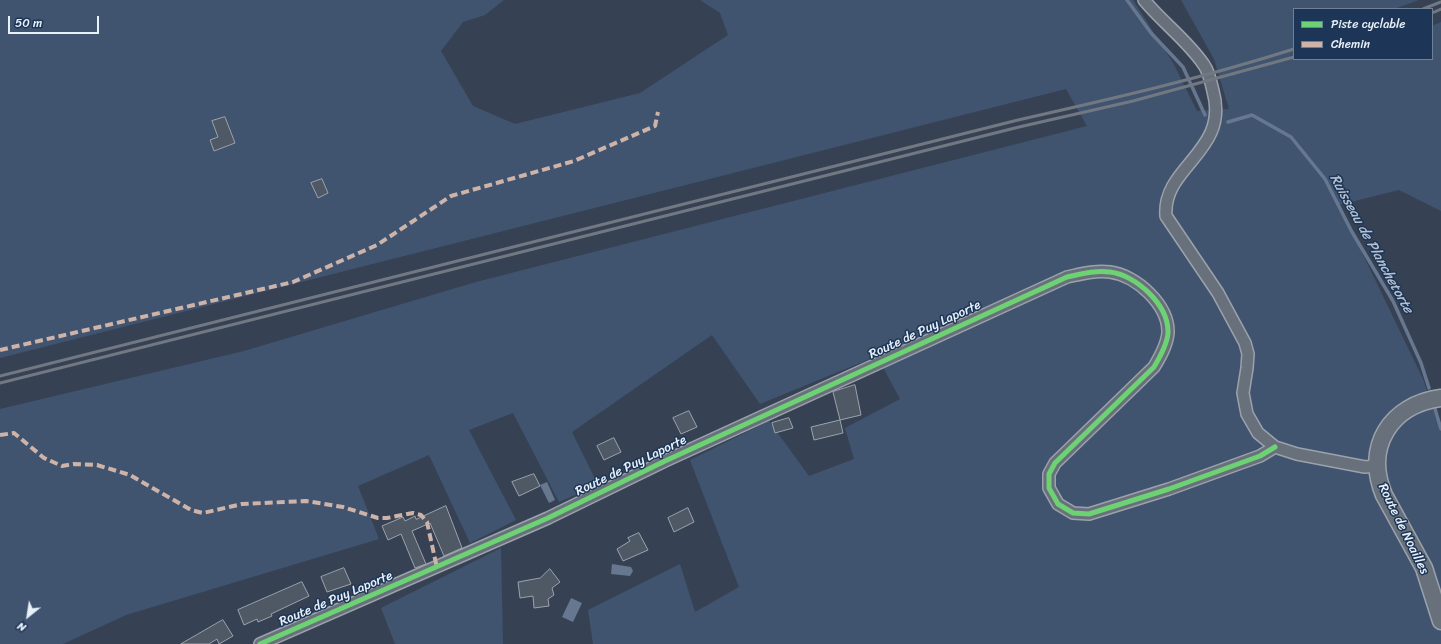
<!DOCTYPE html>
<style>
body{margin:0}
#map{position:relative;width:1441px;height:644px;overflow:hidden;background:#364254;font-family:Sriracha,sans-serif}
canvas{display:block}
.legend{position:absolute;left:1293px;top:8px;width:140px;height:52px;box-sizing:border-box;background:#1d3557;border:1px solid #6e8097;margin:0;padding:5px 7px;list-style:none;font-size:12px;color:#e8f1f8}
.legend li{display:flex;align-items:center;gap:8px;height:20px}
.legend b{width:20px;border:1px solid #6e8097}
.north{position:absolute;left:8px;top:596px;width:40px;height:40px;-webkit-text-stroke:3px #1d3557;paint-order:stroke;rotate:210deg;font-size:11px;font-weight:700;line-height:16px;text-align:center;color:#e8f1f8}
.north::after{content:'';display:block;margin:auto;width:14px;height:18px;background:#e8f1f8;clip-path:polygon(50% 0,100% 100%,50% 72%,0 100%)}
.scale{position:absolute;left:8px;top:16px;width:91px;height:18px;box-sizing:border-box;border:2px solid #e8f1f8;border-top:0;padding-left:5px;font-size:12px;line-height:14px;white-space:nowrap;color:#e8f1f8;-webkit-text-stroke:3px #1d3557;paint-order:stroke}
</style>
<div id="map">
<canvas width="1441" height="644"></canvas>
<ul class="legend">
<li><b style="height:5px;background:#6cd273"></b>Piste cyclable</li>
<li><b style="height:5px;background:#ceb3a9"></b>Chemin</li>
</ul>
<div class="north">N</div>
<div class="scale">50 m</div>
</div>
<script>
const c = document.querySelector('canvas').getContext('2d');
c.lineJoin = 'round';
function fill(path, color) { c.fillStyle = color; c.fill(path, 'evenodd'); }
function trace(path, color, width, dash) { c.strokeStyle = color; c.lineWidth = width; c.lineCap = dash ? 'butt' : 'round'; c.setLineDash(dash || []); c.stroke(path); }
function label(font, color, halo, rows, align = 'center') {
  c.font = font + ' Sriracha,sans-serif'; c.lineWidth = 3; c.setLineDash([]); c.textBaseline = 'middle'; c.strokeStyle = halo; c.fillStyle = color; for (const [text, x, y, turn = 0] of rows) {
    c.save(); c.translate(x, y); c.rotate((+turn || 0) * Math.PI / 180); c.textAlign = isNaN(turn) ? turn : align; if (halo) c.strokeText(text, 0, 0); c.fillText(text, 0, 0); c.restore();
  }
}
const green = new Path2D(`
 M 0,0 L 504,0 L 485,15 L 463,22 L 441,51 L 473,106 L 515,124 L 640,93 L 728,35 L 720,13 L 700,0 L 1133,0 L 1173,63 L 1197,111 L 1229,109 L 1214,59 L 1181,0 L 1419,0 L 1394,9 L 1294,9 L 1294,59 L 1432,59 L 1432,26 L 1441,22 L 1441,211 L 1399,190 L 1339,205 L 1423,379 L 1441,432 L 1441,644 L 593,644 L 588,610 L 680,564 L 695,612 L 739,587 L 690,460 L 769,421 L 809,476 L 854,459 L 845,428 L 900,399 L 877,356 L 760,404 L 712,335 L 572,432 L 598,485 L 559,502 L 513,413 L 469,430 L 516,520 L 470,543 L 429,455 L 358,486 L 379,539 L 126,615 L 63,644 L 0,644 L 0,409 L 244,351 L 476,282 L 1087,126 L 1066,89 L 0,358 Z
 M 501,548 L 503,644 L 395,644 L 381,608 Z`);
const water = new Path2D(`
 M 547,482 L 555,500 L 549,503 L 540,485 Z
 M 612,564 L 631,567 L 633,571 L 630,576 L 611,574 Z
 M 571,598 L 582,603 L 573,622 L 562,617 Z`);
const stream = new Path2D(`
 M 1127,0 L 1151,33 L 1183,67 L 1205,115
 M 1228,122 L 1252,115 L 1291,137 L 1325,179 L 1352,232 L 1393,301 L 1421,363 L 1429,388
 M 1435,409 L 1441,429`);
const building = new Path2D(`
 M 225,117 L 235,143 L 214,151 L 210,140 L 218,137 L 212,121 Z
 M 322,179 L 328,193 L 318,198 L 311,183 Z
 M 855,385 L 861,415 L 840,420 L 843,433 L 814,440 L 811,427 L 840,420 L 833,392 Z
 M 689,411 L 697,427 L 681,434 L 673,418 Z
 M 789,418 L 793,428 L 775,433 L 772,423 Z
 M 614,438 L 621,452 L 604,460 L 597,446 Z
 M 534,474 L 540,486 L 519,496 L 512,482 Z
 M 446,506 L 462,548 L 444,556 L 430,523 L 412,531 L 426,564 L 415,568 L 401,534 L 388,540 L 382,526 L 403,517 L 405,521 L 415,516 L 416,519 Z
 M 688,508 L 694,522 L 674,532 L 668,518 Z
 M 639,533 L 648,550 L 623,561 L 617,549 L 630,541 L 628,538 Z
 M 344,568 L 351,584 L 327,592 L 321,577 Z
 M 550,569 L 560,582 L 552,588 L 554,595 L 548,599 L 549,606 L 534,608 L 533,596 L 520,598 L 518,582 L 540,578 Z
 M 302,582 L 309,596 L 271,614 L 272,616 L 258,622 L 257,619 L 244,625 L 238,610 Z
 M 223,620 L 233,636 L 219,644 L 217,639 L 209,644 L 181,644 Z`);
const minor = new Path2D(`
 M 1144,0 C 1163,23 1188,41 1204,65 C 1209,72 1211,82 1213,91 C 1230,152 1162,166 1166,216 L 1218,293 L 1245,343 L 1248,354 L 1247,368 L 1243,393 L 1247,414 L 1258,433 L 1275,447 L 1297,454 L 1365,467 L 1376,466
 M 260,644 L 548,518 L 665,461 L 1067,277 C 1081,274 1095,270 1110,272 C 1136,275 1169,305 1168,333 C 1167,345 1160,357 1154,367 L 1055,463 L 1049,474 L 1049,488 L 1058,504 L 1073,513 L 1089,514 L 1169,489 L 1260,456 L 1275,447`);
const secondary = new Path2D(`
 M 1441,398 C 1390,405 1364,447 1384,495 L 1424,568 L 1441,621`);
const rail = new Path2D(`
 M 1423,9 L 1441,2
 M 1432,13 L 1441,9
 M 0,376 L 1018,120 C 1111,99 1203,78 1294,49
 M 0,383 L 1019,127 L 1133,101 L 1294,57`);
const quiet = new Path2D(`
 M 0,350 L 293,282 L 377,245 L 451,196 L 574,161 L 655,126 L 658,112
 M 0,435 L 14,433 L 44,458 L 62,466 L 74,464 L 97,465 L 130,475 L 191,510 L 203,513 L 242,504 L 306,501 L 343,507 L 378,518 L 387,518 L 413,513 L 421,515 L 427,522 L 437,568`);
const cycleway = new Path2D(`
 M 260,644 L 548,518 L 665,461 L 1067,277 C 1081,274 1095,270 1110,272 C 1136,275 1169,305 1168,333 C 1167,345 1160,357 1154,367 L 1055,463 L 1049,474 L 1049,488 L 1058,504 L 1073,513 L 1089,514 L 1169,489 L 1260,456 L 1275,447`);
const streetNames = [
 ["Route de Puy Laporte",925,330,-25],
 ["Route de Puy Laporte",631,466,-26],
 ["Route de Noailles",1403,529,64],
 ["Route de Puy Laporte",336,599,-23]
];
const waterNames = [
 ["Ruisseau de Planchetorte",1371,244,61]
];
fill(green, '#405470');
fill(water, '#66778f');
trace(stream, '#66778f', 3.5);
fill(building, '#4f5966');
trace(building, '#9ba2ab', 1);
trace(minor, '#9ba2ab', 14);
trace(secondary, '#9ba2ab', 19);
trace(minor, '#68717b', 11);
trace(secondary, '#68717b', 16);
trace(rail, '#717882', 3);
trace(quiet, '#ceb3a9', 4, [8, 4]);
trace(cycleway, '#6cd273', 5);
label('13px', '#e8f1f8', '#1d3557', streetNames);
label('italic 14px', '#b6c2d0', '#1d3557', waterNames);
</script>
